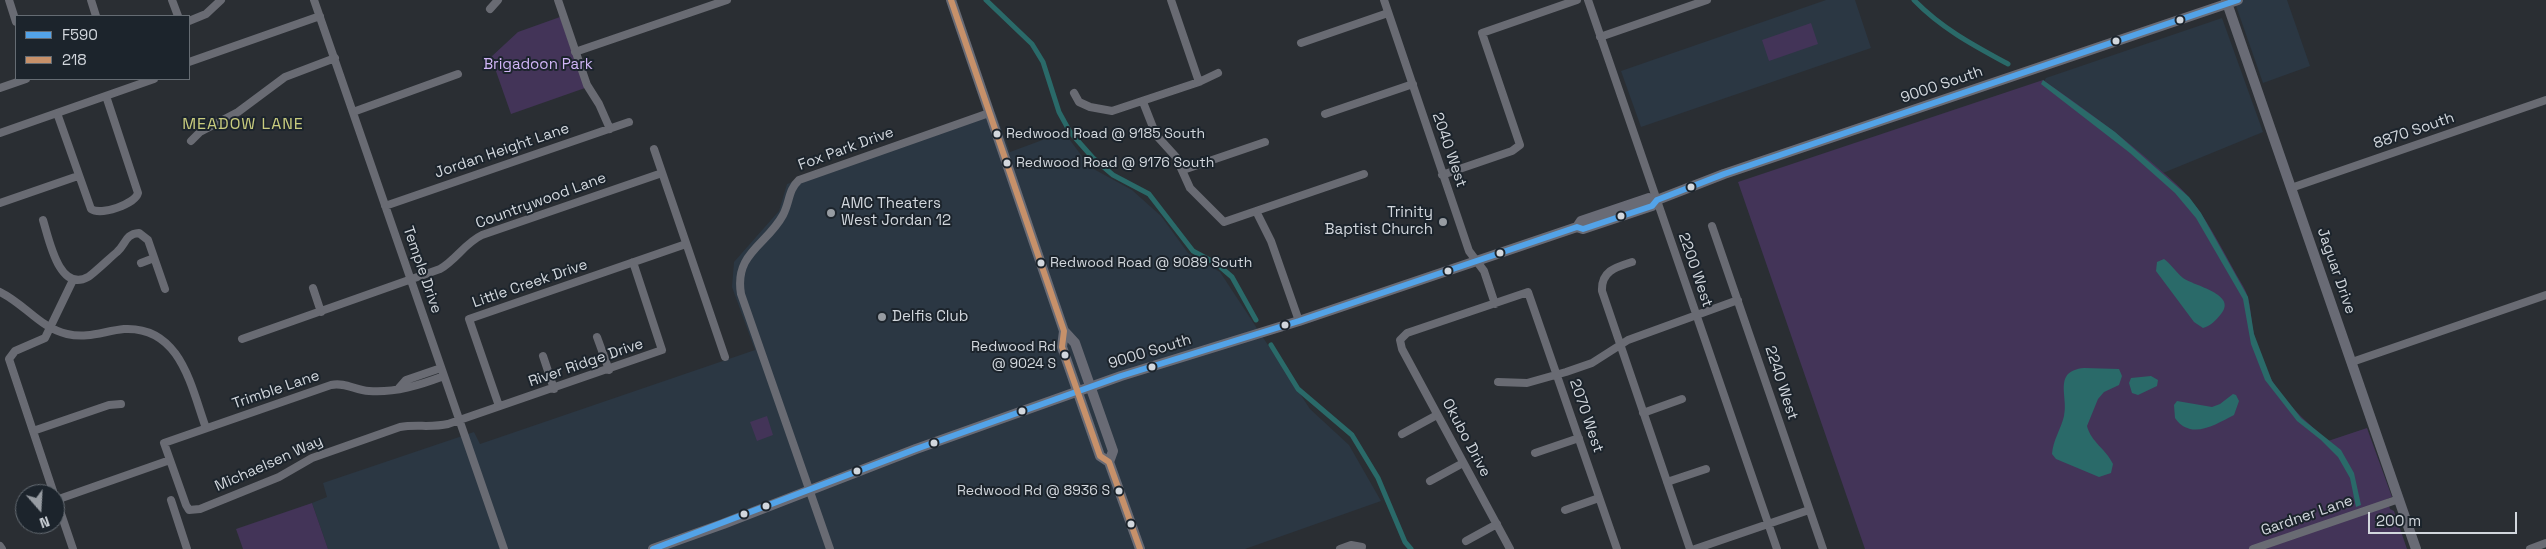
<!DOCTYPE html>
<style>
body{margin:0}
#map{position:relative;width:2546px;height:549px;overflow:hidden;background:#2a2e33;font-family:"Space Grotesk",sans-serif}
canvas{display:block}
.legend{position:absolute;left:15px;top:15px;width:175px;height:65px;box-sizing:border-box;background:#1c242c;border:1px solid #656c73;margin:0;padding:6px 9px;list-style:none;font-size:15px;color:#d2d7dd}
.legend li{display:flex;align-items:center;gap:10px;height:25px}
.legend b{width:25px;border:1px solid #656c73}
.north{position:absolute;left:15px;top:484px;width:50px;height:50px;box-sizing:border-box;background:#1c242c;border:1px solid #656c73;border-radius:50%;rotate:161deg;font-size:14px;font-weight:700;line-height:20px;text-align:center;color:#d2d7dd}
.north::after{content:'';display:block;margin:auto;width:18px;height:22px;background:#979ca2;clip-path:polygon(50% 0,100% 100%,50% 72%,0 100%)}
.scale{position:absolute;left:2368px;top:512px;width:149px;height:22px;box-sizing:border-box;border:2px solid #d2d7dd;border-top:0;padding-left:6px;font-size:15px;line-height:18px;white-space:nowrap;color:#d2d7dd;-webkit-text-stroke:4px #1c242c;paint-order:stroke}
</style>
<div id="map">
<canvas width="2546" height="549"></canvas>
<ul class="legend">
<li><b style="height:6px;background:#53a3e8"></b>F590</li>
<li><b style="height:6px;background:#c7916a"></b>218</li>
</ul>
<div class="north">N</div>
<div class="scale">200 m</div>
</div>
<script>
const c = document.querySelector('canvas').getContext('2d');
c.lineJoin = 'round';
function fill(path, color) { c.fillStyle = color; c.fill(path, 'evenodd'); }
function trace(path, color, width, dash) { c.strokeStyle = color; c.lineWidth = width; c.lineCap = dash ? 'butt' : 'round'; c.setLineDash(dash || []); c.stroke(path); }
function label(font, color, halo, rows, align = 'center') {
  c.font = font + ' "Space Grotesk",sans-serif'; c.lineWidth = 4; c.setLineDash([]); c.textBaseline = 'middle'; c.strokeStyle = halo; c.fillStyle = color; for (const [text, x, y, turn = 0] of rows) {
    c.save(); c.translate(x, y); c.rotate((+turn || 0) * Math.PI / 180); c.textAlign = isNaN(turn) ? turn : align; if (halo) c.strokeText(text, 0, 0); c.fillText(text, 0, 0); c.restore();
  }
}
const built = new Path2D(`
 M 1826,0 L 1855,0 L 1871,48 L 1641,127 L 1621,71 Z
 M 2234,0 L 2287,0 L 2310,66 L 2263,83 Z
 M 2222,18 L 2263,132 L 2163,173 L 2043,83 L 2046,78 Z
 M 995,112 L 1010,152 L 1064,132 L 1090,167 L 1132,190 L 1161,216 L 1188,253 L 1220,272 L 1310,409 L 1349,445 L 1381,501 L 1245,549 L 328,549 L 312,503 L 327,497 L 323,483 L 474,432 L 480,444 L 755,350 L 732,287 L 734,262 L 779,211 L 787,184 Z`);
const green = new Path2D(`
 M 560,17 L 585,88 L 511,114 L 491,57 L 518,32 Z
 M 1811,23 L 1818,44 L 1769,61 L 1762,40 Z
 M 2043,80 C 2082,107 2121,135 2157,167 C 2168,177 2181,187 2190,199 C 2211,224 2226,258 2243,286 C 2252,301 2250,318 2254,334 C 2267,387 2290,407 2328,441 L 2367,428 L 2392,497 L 2387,499 L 2390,509 L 2394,511 L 2407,549 L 1865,549 L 1738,182 Z
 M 767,416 L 773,435 L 757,441 L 750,422 Z
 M 312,503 L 328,549 L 243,549 L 236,529 Z`);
const water = new Path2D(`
 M 2043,80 L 2115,132 L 2189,197 L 2201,213 L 2248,297 L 2254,334 L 2272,381 L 2301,418 L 2341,450 L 2354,473 L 2361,505 L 2356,507 L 2350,478 L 2338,457 L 2321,440 L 2297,421 L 2265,380 L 2251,344 L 2243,299 L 2196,218 L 2175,193 L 2130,153 L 2041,84 Z
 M 2164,259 C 2171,264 2176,272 2183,278 C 2194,286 2238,294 2221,314 C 2216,320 2211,326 2203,328 L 2194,322 L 2156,271 L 2157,262 Z
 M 2084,368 L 2119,369 L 2122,376 L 2119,385 L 2104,392 L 2098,399 L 2087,426 C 2091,442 2106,449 2113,464 L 2111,473 L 2099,477 L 2056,459 L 2052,454 C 2053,440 2061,429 2064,416 C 2069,397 2052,371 2084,368 Z
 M 2151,376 L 2158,380 L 2157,386 L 2138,395 L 2132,393 L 2129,383 L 2131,378 Z
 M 2233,394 L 2236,395 L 2239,401 L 2234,415 C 2216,424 2191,441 2175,418 L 2174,405 L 2177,401 L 2212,407 L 2220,404 Z`);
const canal = new Path2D(`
 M 986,0 L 1032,44 L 1043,62 L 1059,112 L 1070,132 L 1093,158 L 1113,175 L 1149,194 L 1193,251 L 1217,264 L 1232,277 L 1256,320
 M 1914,0 C 1941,28 1973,45 2008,64
 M 1271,345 L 1298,389 L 1352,435 L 1378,478 L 1405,542 L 1411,549`);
const minor = new Path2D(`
 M 9,0 L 16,22
 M 91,0 L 96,16
 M 172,0 L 178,16
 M 314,0 L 504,549
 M 558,0 L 587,85 L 599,104 L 610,129
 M 1171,0 L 1199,82
 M 1384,0 L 1469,251 L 1484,271 L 1495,304
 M 1588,0 L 1777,549
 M 490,9 L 498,0
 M 189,21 L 206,14 L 221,0
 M 1600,37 L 1707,0
 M 1301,43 L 1388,13
 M 575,52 L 727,0
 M 189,62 L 320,16
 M 0,88 L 26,79
 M 1074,93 L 1079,102 L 1090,107 L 1112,111 L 1199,82 L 1218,73
 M 1143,102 L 1156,135 L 1176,157 L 1190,188 L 1224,222 L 1364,174
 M 353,112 L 458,74
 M 57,113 L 91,209 C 101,216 135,204 138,193 L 106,96
 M 1325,114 L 1413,84
 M 0,133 L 154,79
 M 191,141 L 200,132 L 238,112 L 285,77 L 335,58
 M 654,149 L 725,357
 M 1183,170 L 1265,142
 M 1442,175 L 1512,151 L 1520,145 L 1482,33 L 1577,0
 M 2291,188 L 2546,100
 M 0,203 L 78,176
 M 385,206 L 629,122
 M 1256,211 L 1271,241 L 1299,321
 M 43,220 C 49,239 59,293 88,277 C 92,275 112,256 117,252 C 126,244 125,234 139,233 L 148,240 L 165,289
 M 1712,226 L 1823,549
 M 1632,262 C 1616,267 1601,271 1602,291 L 1690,549
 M 141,263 L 154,258
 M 313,288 L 321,312
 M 0,292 C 25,304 40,328 67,334 C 88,339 104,331 124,329 C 181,326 191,387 206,428
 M 597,337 L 609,370
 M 242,339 L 440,269 C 456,260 465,243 482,235 L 662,173
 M 543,356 L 554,389
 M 2352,362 L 2546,295
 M 444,376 C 420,385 395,393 369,391 C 355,390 345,382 331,385 L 164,443 L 186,505 L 189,510 L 200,509 L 279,477 L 312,458 L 400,427 C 416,424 431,428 448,424 L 662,350 L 633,262
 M 1498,382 L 1527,383 L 1566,372 L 1592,363 L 1628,340 L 1738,300
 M 399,388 L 406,380 L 441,368
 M 499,406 L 469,319 L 686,244
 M 1643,413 L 1682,399
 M 33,431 L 109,405 L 121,404
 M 1402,434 L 1437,415
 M 1535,453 L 1579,438
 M 1430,481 L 1463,463
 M 1667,482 L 1706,469
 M 54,494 L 9,359 L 15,351 L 45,338 L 73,280
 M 55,496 L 73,549
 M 56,500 L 170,460
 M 171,500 L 187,549
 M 1565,510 L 1599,498
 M 1466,541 L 1497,524
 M 0,546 L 2,549
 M 830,549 L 741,294 C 734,253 767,245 783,215 C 790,202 788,190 799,180 L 989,113
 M 1340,549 L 1351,545 L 1362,547
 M 1510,549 L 1402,349 L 1400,340 L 1407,333 L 1528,292 L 1617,549
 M 1695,549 L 1809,510
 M 2253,549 L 2399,499
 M 2530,549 L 2546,543`);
const major = new Path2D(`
 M 951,0 L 1064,331 L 1075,343 L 1113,451 L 1109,462
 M 2226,0 L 2416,549
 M 1577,227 L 1581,221 L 1649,198 L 1657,200
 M 1064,331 L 1062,347 L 1100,456 L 1109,462 L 1140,549
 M 653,549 L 723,524 L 916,449 L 1121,376 L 1299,321 L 1577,227 L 1583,229 L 1652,206 L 1657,200 L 1724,174 L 2238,0`);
const bus1 = new Path2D(`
 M 653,549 L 916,449 L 1121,376 L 1299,321 L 1577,227 L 1583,229 L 1652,206 L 1657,200 L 1724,174 L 2238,0`);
const bus2 = new Path2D(`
 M 951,0 L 1064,331 L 1062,347 L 1100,456 L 1109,462 L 1140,549`);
const markers = [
 [2180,20,4.5,"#d2d7dd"],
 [2116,41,4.5,"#d2d7dd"],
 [997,134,4.5,"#d2d7dd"],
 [1007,163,4.5,"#d2d7dd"],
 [1691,187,4.5,"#d2d7dd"],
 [831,213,5,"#979ca2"],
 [1621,216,4.5,"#d2d7dd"],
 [1443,222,5,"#979ca2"],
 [1500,253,4.5,"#d2d7dd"],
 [1041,263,4.5,"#d2d7dd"],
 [1448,271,4.5,"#d2d7dd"],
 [882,317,5,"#979ca2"],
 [1285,325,4.5,"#d2d7dd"],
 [1065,355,4.5,"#d2d7dd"],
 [1152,367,4.5,"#d2d7dd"],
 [1022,411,4.5,"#d2d7dd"],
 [934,443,4.5,"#d2d7dd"],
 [857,471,4.5,"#d2d7dd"],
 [1119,491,4.5,"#d2d7dd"],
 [766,506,4.5,"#d2d7dd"],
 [744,514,4.5,"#d2d7dd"],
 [1131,524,4.5,"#d2d7dd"]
];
const busNames = [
 ["Redwood Road @ 9185 South",1006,134],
 ["Redwood Road @ 9176 South",1016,163],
 ["Redwood Road @ 9089 South",1050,263],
 ["Redwood Rd",1056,347,"right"],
 ["@ 9024 S",1056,364,"right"],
 ["Redwood Rd @ 8936 S",1110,491,"right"]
];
const parkNames = [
 ["Brigadoon Park",538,65]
];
const streetNames = [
 ["9000 South",1942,85,-19],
 ["8870 South",2414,131,-19],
 ["Fox Park Drive",846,149,-20],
 ["2040 West",1449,150,71],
 ["Jordan Height Lane",502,151,-19],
 ["Countrywood Lane",541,201,-20],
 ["Temple Drive",422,270,71],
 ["2200 West",1695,270,71],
 ["Jaguar Drive",2336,271,71],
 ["Little Creek Drive",530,284,-19],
 ["9000 South",1150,352,-17],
 ["River Ridge Drive",586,363,-19],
 ["2240 West",1781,383,72],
 ["Trimble Lane",276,390,-19],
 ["2070 West",1586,416,71],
 ["Okubo Drive",1466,438,62],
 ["Michaelsen Way",269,464,-24],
 ["Gardner Lane",2307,516,-19]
];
const poiNames = [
 ["AMC Theaters",841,204],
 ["West Jordan 12",841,221],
 ["Trinity",1433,213,"right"],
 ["Baptist Church",1433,230,"right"],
 ["Delfis Club",892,317]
];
const neighbourhoodNames = [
 ["MEADOW LANE",243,125]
];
fill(built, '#2b3743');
fill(green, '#433458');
fill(water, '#2a6a69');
trace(canal, '#2a6a69', 5);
trace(minor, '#696b73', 8);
trace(major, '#696b75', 10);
trace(bus1, '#53a3e8', 6);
trace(bus2, '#c7916a', 6);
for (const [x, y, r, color] of markers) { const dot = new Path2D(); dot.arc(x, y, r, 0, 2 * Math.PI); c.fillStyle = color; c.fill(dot); trace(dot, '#1c242c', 2); }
label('14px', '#d2d7dd', '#1c242c', busNames, 'left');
label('15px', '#d0b5f6', '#1c242c', parkNames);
label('15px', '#d2d7dd', '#1c242c', streetNames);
label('15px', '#d2d7dd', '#1c242c', poiNames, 'left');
c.letterSpacing = '1px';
label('16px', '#c9cc7e', '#1c242c', neighbourhoodNames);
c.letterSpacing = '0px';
</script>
